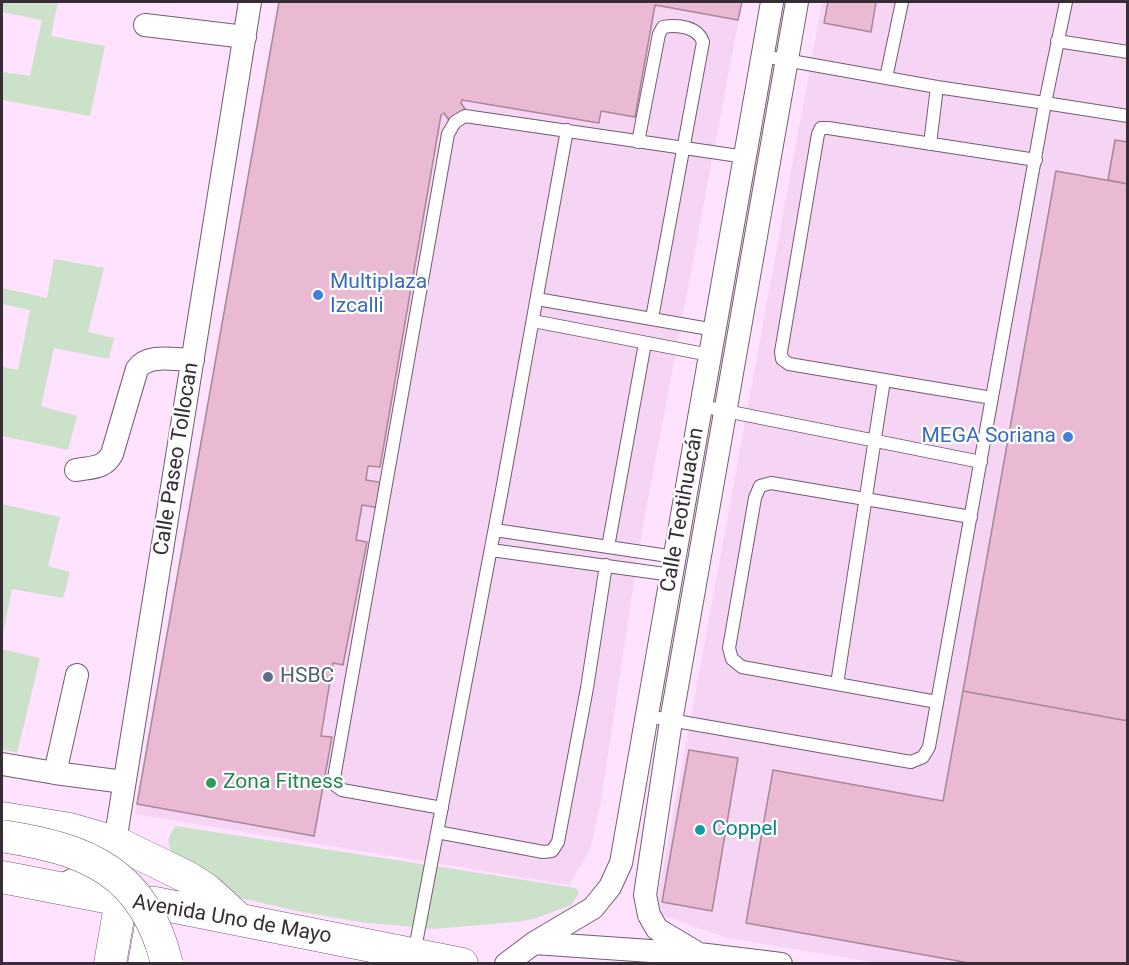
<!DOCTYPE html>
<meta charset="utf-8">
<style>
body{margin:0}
#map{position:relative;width:1129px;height:965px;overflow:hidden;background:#ffe2fe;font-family:Roboto,sans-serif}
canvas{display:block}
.frame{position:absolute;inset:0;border:3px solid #372d37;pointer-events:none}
</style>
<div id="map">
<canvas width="1129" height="965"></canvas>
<div class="frame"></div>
</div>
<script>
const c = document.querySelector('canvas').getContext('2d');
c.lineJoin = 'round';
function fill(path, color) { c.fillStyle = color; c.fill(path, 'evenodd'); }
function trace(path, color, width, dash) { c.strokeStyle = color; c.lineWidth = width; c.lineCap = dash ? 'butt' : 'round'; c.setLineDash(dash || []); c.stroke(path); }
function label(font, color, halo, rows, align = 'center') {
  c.font = font + ' Roboto,sans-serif'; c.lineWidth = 4.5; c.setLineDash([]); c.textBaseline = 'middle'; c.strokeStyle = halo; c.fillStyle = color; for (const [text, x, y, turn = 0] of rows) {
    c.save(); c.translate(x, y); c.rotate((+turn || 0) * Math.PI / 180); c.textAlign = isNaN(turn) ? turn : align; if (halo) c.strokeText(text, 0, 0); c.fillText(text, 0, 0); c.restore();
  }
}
const built = new Path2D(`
 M 279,2 L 742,2 L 640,542 L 601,801 L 590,850 L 569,885 L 135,814 Z
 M 822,2 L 1127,2 L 1127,963 L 876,963 L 728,938 L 655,913 Z`);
const green = new Path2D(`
 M 2,2 L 58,2 L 51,36 L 105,46 L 90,116 L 2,100 L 2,72 L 30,76 L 42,20 L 2,12 Z
 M 54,259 L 104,268 L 88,332 L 114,338 L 109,359 L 54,348 L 41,406 L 77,416 L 68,450 L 2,436 L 2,367 L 18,370 L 30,310 L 2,304 L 2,288 L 47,298 Z
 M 2,504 L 60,517 L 48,566 L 70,572 L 63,598 L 12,589 L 2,638 Z
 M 2,649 L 40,658 L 17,753 L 2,749 Z
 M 176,826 L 576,888 L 579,893 L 571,905 L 534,919 L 516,922 L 434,929 L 359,922 L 297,911 L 227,895 L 174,856 C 166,844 167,836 176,826 Z`);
const building = new Path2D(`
 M 279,2 L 742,2 L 738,20 L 655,5 L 635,117 L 601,111 L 599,123 L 462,100 L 461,103 L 465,109 L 449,120 L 444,113 L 441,115 L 380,467 L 368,466 L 366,480 L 384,483 L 379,508 L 362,505 L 356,540 L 367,542 L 343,665 L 333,663 L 321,736 L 332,737 L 314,836 L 137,804 Z
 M 828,2 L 876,2 L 871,32 L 824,23 Z
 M 1115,140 L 1128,142 L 1128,184 L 1108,180 Z
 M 1056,171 L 1128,184 L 1128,721 L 963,691 Z
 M 963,691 L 1128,721 L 1128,964 L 975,964 L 746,923 L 773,770 L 943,801 Z
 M 689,750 L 738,758 L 712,911 L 662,902 Z`);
const lane = new Path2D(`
 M 1057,41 L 1128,52
 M 763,56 L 937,87 L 1045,103 L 1066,2
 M 886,78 L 902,2
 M 638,142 L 659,34 L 663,27 C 678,24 698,27 703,42 L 652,318
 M 930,144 L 937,87
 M 537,299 L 715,330
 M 533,321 L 710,355
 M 992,398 L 789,364 L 782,359 L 781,352 L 818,134 L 821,128 L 828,128 L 1036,160
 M 701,406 L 981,462
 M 495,530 L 675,557
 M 608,547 L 645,343
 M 491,550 L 672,575
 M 837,684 L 884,380
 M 937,702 L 742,667 L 732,659 L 729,648 L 755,498 L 760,486 L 771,483 L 971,517
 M 647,716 L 911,762 L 923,757 L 929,747 L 1045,103 L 1128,116
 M 442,808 L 342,790 L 335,785 L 334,778 L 448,134 L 455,122 L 465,116 L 746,157
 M 437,832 L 543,852 L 552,851 L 558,842 L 587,688 L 606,565
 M 414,954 L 502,490 L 567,130`);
const street = new Path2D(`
 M 145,25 L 245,37
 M 76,470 C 91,467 104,469 112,454 L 137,369 C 148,353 175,360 193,360
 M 2,764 L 55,773 L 77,675
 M 55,773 L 124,782
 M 56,888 L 91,871 L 115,842 L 250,2
 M 534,943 L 694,954
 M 506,964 L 534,943 L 593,908 L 610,887 L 621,863 L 772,2
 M 781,964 L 699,954 L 657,929 L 649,915 L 645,895 L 671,721 L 797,2`);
const secondary = new Path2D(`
 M 2,818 L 70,829 L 115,842 L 187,877 L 207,890 L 240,920
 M 2,877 L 121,900 L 155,903 L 462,964
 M 110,964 L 121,900
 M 144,964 L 154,908`);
const secondaryBridge = new Path2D(`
 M 2,836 C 87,849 145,872 167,964`);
const markers = [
 [318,295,6,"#3f7fe0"],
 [1068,437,6,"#3f7fe0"],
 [268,677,6,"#5c6f8a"],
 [211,783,6,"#2e9e5b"],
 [700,830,6,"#0f9aa8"]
];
const shopNames = [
 ["Multiplaza",330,283],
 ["Izcalli",330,307],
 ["MEGA Soriana",1056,437,"right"]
];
const streetNames = [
 ["Calle Paseo Tollocan",177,459,-81],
 ["Calle Teotihuacán",683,510,-80],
 ["Avenida Uno de Mayo",232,920,10]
];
const serviceNames = [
 ["HSBC",280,677]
];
const leisureNames = [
 ["Zona Fitness",223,783]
];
const cultureNames = [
 ["Coppel",712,830]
];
fill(built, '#f5d4f4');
fill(green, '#cbe1c9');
fill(building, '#eabad5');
trace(building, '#a88799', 1.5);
trace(lane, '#735b72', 14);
trace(street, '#735b72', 24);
trace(secondary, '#735b72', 33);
trace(lane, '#fff', 12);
trace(street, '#fff', 22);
trace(secondary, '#fff', 32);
trace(secondaryBridge, '#735b72', 33, []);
trace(secondaryBridge, '#fff', 32);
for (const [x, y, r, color] of markers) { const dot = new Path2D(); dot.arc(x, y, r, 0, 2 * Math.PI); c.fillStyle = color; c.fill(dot); trace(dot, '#fff', 2); }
label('21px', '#366cbe', '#fff', shopNames, 'left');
label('21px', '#372d37', '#fff', streetNames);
label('21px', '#4e5e75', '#fff', serviceNames, 'left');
label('21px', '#27864d', '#fff', leisureNames, 'left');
label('21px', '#0d838f', '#fff', cultureNames, 'left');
</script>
